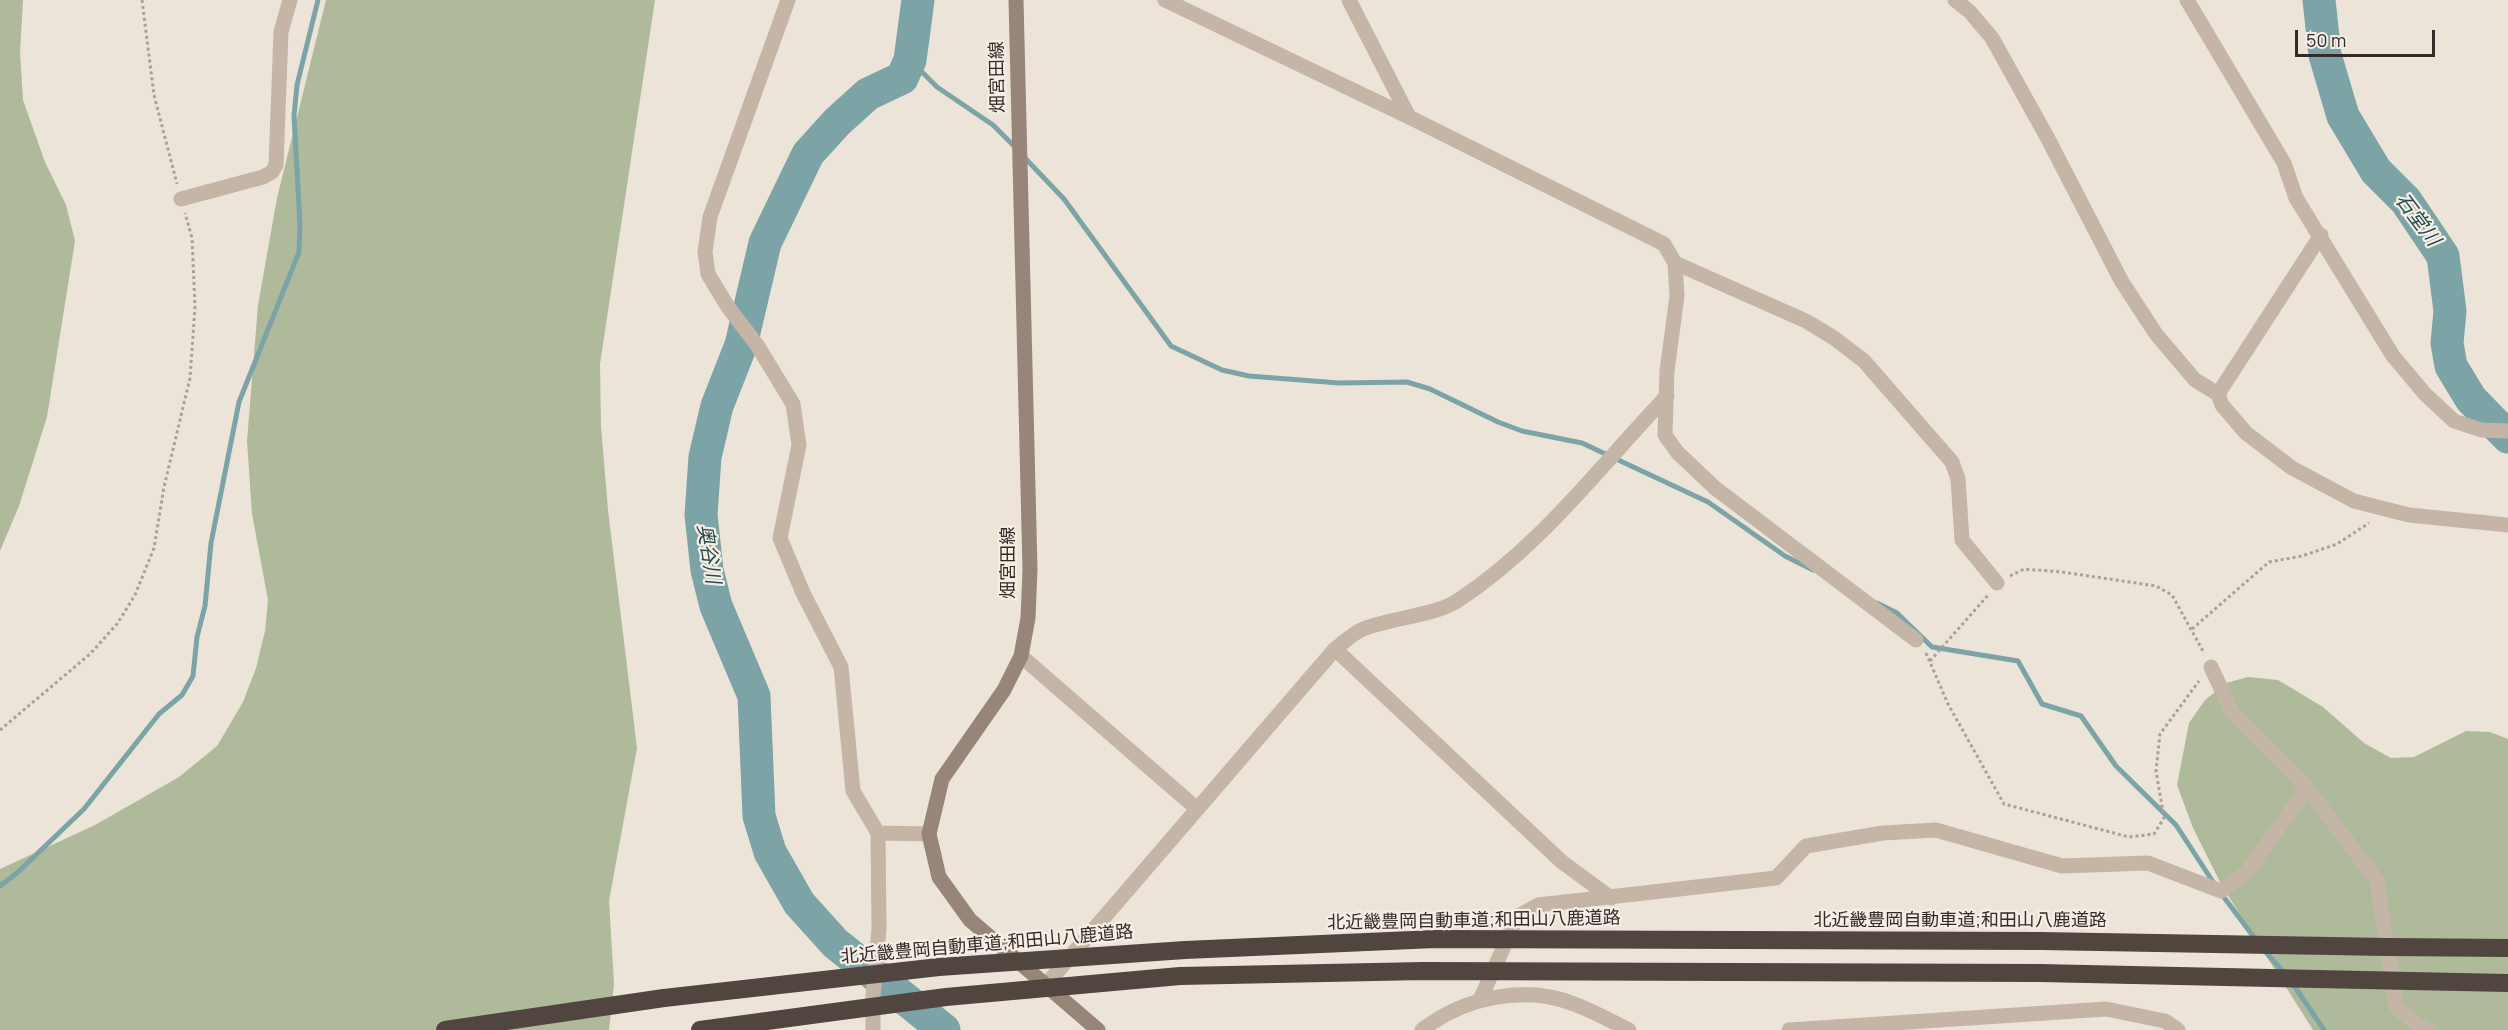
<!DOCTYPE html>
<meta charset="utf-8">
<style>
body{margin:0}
#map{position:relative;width:2508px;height:1030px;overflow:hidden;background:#ede4d9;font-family:Manrope,sans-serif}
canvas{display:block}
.scale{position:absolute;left:2295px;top:30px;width:140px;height:27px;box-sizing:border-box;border:3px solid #312a26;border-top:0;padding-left:8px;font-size:18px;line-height:21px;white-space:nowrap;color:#312a26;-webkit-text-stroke:4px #f6eee5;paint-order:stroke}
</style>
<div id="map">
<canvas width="2508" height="1030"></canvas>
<div class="scale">50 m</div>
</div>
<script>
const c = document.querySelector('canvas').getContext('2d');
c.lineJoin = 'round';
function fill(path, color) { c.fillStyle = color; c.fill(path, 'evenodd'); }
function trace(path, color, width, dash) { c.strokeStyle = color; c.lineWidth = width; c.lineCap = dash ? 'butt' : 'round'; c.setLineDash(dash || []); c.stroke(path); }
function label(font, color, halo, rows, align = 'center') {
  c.font = font + ' Manrope,"Noto Sans JP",sans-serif'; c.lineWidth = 4.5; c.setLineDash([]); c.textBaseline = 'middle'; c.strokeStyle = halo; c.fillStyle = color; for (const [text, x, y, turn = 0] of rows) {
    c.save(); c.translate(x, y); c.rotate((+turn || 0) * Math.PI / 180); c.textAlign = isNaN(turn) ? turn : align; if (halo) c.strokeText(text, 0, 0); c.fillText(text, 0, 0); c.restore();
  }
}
const green = new Path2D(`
 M 0,0 L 23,0 L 20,52 L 23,100 L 45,162 L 66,205 L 75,241 L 47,417 L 19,506 L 0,551 Z
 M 326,0 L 655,0 L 600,364 L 601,426 L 608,510 L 637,748 L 609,901 L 614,984 L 609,1030 L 0,1030 L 0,869 L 95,825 L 179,777 L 217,746 L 243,702 L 256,668 L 265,631 L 268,600 L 252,514 L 247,441 L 258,305 L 277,198 Z
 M 2248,677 L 2278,680 L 2323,707 L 2364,743 L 2391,758 L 2414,757 L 2466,731 L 2490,732 L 2508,739 L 2508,1030 L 2313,1030 L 2222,886 L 2193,828 L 2177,785 L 2189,723 L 2205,700 L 2226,683 Z`);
const stream = new Path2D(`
 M 910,60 L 937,87 L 993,125 L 1016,148
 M 1024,157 L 1064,199 L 1171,346 L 1222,370 L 1249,376 L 1339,383 L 1407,382 L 1430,389 L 1498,422 L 1522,431 L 1582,443 L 1708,502 L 1785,556 L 1813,570
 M 1877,603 L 1897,613 L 1932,647 L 2018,661 L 2042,704 L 2081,716 L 2116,766 L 2176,825 L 2215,885
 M 0,886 L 17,873 L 84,809 L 159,714 L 182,695 L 193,676 L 197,637 L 205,606 L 211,543 L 239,402 L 299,252 L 300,225 L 294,116 L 297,85 L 318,0
 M 2220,892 L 2256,940
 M 2264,950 L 2285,974
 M 2293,984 L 2324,1030`);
const river = new Path2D(`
 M 918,0 L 910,60 L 902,78 L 868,94 L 837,122 L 808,154 L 765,243 L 741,345 L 717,406 L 705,457 L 701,515 L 707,570 L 716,606 L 754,696 L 759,816 L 770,852 L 799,903 L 835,943 L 944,1030
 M 2319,0 L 2325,55 L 2343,116 L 2376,171 L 2406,201 L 2443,256 L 2450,311 L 2447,343 L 2451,366 L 2471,399 L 2508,437`);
const path = new Path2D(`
 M 142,0 L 154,95 L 177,184
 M 2010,576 L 2024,569 L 2062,572 L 2156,586 L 2172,595 L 2204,653
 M 2192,629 L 2269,562 L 2302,556 L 2337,544 L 2369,523
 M 1926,653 L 1948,704 L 2004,804 L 2129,837 L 2154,834 L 2164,818 L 2156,771 L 2160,734 L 2199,681
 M 1930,661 L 1988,595
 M 0,730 L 90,654 L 117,624 L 135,595 L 154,548 L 164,487 L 190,378 L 195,307 L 192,238 L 185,213`);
const street = new Path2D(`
 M 788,0 L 710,217 L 705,252 L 708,274 L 728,307 L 757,345 L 793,404 L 799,445 L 780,538 L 803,593 L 841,667 L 853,791 L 878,833 L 929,834
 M 1165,0 L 1409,117 L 1664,244 L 1675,263 L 1677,296 L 1667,371 L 1665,435 L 1677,452 L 1715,488 L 1916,640
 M 1349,0 L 1409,117
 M 1955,0 L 1970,12 L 1992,38 L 2047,137 L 2122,282 L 2156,334 L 2195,380 L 2218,394 L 2222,405 L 2246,433 L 2292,468 L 2354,501 L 2409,515 L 2508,525
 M 2187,0 L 2284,163 L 2296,198 L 2393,356 L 2425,394 L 2454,421 L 2481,430 L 2508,431
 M 181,199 L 263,177 L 272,172 L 276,165 L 281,32 L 290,0
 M 1675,263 L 1806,321 L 1834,338 L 1864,361 L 1952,462 L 1958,479 L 1962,540 L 1997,583
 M 2218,394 L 2321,235
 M 1335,649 L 1562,862 L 1611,898
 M 1021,656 L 1196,808
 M 2211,667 L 2233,714 L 2307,788 L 2377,881 L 2396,1006 L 2413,1022 L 2428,1030
 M 1045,986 L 1335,649 C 1343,643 1352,634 1361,630 C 1388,618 1434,616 1457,601 C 1541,546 1599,467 1667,396
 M 1480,1000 L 1517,917 L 1538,905 L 1776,878 L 1806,846 L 1883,833 L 1936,830 L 2062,866 L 2148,863 L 2221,891 L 2246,873 L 2307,788
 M 873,1030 L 873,996 L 879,929 L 878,833
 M 1422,1030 C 1463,998 1524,984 1574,1004 C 1593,1011 1611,1021 1629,1030
 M 1789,1030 L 2106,1009 L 2165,1021 L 2178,1030`);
const secondary = new Path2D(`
 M 1016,0 L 1030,569 L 1028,618 L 1021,656 L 1004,690 L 942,779 L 929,834 L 939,877 L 970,920 L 1098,1030`);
const highway = new Path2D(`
 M 2388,947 L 2508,948
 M 2410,981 L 2508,983
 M 445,1030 L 664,998`);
const highwayBridge = new Path2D(`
 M 664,998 L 939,967 L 1185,950 L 1435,939 L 2041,941 L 2388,947
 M 700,1030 L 946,997 L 1180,976 L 1423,971 L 2040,973 L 2410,981`);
const streetNames = [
 ["畑宮田線",998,77,-91],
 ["畑宮田線",1009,563,-90],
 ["北近畿豊岡自動車道;和田山八鹿道路",1474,921,-1],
 ["北近畿豊岡自動車道;和田山八鹿道路",1960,921],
 ["北近畿豊岡自動車道;和田山八鹿道路",987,945,-5]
];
const waterNames = [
 ["石堂川",2417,220,53],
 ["奥谷川",708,554,81]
];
fill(green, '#afba9b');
trace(stream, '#7ca4a7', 5);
trace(river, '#7ca4a7', 33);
trace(path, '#af9f92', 3, [3, 3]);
trace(street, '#c4b5a7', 15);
trace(secondary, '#978579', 15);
trace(highway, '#51453f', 18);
trace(highwayBridge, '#51453f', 18);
label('18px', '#312a26', '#f6eee5', streetNames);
label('italic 20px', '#22494d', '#f6eee5', waterNames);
</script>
